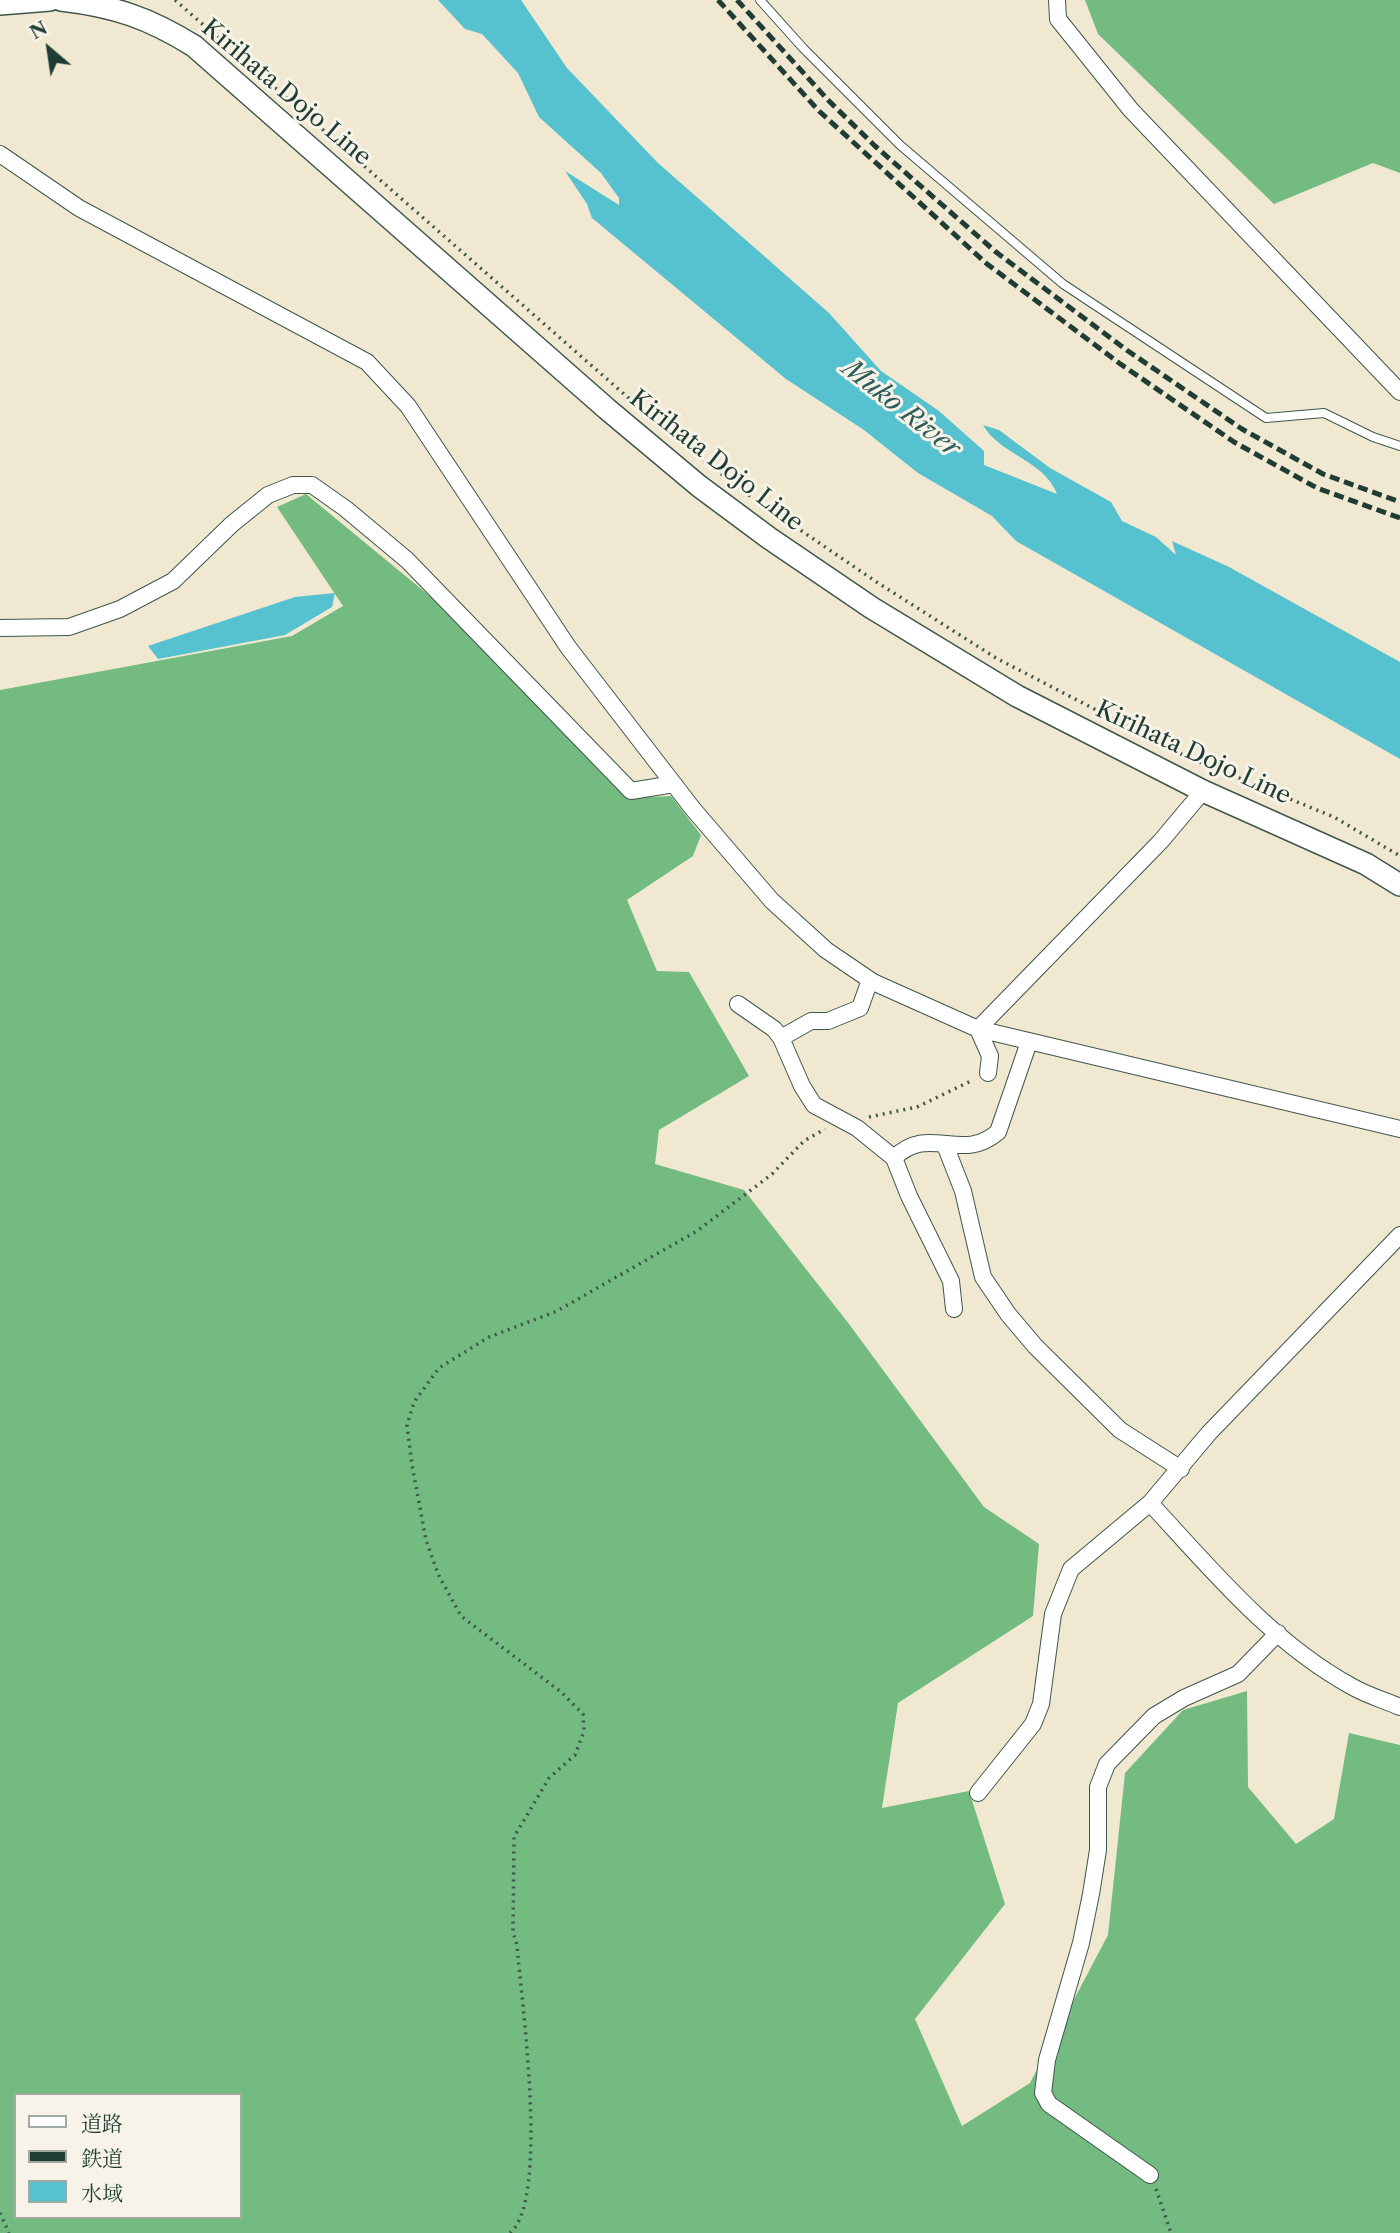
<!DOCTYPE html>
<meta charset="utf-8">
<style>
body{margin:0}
#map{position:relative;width:1400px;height:2233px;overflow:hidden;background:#f0e8d0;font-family:"Libre Caslon Text","Noto Serif JP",serif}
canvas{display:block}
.legend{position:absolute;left:14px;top:2093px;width:228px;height:126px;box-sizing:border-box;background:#f7f3e8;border:2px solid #a1aaa0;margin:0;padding:9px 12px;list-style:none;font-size:21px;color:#1f3d34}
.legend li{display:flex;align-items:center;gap:14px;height:35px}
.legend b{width:35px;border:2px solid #a1aaa0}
.north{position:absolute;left:14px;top:14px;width:70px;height:70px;-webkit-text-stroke:5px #f7f3e8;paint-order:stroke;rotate:331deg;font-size:19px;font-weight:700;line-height:28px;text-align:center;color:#1f3d34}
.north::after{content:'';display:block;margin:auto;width:24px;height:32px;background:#1f3d34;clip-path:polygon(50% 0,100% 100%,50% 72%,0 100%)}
</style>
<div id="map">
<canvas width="1400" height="2233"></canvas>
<ul class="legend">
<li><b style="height:9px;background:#fff"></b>道路</li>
<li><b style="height:9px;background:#1f3d34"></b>鉄道</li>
<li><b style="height:19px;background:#56c1cf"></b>水域</li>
</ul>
<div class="north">N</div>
</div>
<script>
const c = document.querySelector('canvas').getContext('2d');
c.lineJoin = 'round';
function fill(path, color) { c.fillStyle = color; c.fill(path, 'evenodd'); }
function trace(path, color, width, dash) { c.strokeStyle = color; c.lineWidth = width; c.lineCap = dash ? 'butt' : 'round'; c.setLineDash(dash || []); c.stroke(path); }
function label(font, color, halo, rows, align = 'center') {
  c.font = font + ' "Libre Caslon Text",serif'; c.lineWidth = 6; c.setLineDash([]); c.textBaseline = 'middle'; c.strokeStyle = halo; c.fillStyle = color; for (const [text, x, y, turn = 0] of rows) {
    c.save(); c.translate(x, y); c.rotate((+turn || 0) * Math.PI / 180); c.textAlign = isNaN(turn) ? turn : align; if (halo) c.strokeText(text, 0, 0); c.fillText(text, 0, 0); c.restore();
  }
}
const forest = new Path2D(`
 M 1085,0 L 1400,0 L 1400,173 L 1373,163 L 1274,204 L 1098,34 Z
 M 306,494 L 431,597 L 627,798 L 671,796 L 701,835 L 693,856 L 627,900 L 657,971 L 689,972 L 749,1076 L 659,1130 L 655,1164 L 744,1190 L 849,1324 L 984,1507 L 1039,1544 L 1033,1616 L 898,1703 L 882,1808 L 969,1791 L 1005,1904 L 915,2019 L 962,2126 L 1030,2083 L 1108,1935 L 1125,1773 L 1183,1710 L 1247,1691 L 1248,1787 L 1296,1844 L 1334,1819 L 1349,1733 L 1400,1745 L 1400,2233 L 0,2233 L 0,690 L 292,636 L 343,606 L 277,507 ZM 16,2095 L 240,2095 L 240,2217 L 16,2217 Z`);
const water = new Path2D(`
 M 438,0 L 521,0 L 567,68 L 658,163 L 829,313 L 881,371 L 939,411 L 984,451 L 984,465 L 1057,494 C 1044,460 1000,455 983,425 L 999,430 L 1050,468 L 1111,502 L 1122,521 L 1156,537 L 1176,555 L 1172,541 L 1229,567 L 1400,662 L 1400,759 L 1016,541 L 992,516 L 918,473 L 864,430 L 786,379 L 592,218 L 587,204 L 565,171 L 619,205 L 619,198 L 601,173 L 539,117 L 518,73 L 482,34 L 465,29 Z
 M 335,593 L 332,607 L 285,635 L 158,659 L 148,646 L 295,597 Z`);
const path = new Path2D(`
 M 175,0 L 673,437
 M 682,444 L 749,495 L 878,583 L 996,658 L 1183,755 L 1334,817 L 1400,856
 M 869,1117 L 917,1107 L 973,1080
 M 1156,2189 L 1171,2233
 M 0,2213 L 9,2233
 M 510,2233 C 550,2199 521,1999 517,1945 L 513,1932 L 514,1837 L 549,1778 L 575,1755 L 584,1731 L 583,1714 L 561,1692 L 461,1616 L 438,1574 L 426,1540 L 412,1465 L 407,1425 L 414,1402 L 439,1368 L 489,1337 L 557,1311 L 697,1231 L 772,1174 L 804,1141 L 825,1129`);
const service = new Path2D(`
 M 760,0 L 803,48 L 900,145 L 1063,284 L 1266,418 L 1324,413 L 1373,437 L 1400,446`);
const minor = new Path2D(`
 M 1057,0 L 1058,19 L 1131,110 L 1400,392
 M 0,154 L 79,208 L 367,362 L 408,406 L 568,647 L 693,809 L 772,901 L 826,950 L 873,982 L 978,1029 L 1400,1129
 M 0,628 L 69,627 L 120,609 L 173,581 L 232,524 L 268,495 L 293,485 L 312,485 L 346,509 L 407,560 L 631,791 L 674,784
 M 738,1004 L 774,1029 L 781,1038 L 802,1086 L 814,1105 L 857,1128 L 894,1158
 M 781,1038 L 811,1021 L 828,1021 L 860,1008 L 870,980
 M 988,1073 L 990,1056 L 978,1029 L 1161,841 L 1203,791
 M 945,1145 L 963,1191 L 983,1277 L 1008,1314 L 1035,1346 L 1120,1430 L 1181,1469
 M 954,1309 L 951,1281 L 909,1196 L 894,1158 C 929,1123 961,1164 998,1132 L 1029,1042
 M 1150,1503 C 1211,1569 1271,1642 1351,1686 C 1366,1695 1384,1700 1400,1707
 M 978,1793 L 1033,1724 L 1041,1704 L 1053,1614 L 1071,1569 L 1150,1503 L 1209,1433 L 1400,1235
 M 1150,2175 L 1049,2104 L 1043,2093 L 1047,2060 L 1081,1943 L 1091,1894 L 1098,1850 L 1098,1787 L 1107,1764 L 1154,1716 L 1184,1698 L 1238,1674 L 1278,1633`);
const secondary = new Path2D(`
 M 61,0 C 114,6 149,18 194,46 L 607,409 L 699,486 L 769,538 L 872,608 L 1017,696 L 1203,791 L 1366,864 L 1400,885
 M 0,4 L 50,0`);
const rail = new Path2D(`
 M 718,0 L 819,111 L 987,264 L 1119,363 L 1234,442 L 1317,488 L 1400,518
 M 737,0 L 829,101 L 875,146 L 996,252 L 1128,351 L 1242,429 L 1323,474 L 1400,502`);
const streetNames = [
 ["Kirihata Dojo Line",286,93,40],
 ["Kirihata Dojo Line",716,461,38],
 ["Kirihata Dojo Line",1193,753,25]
];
const waterNames = [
 ["Muko River",901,409,38]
];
fill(forest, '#73bb80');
fill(water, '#56c1cf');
trace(service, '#3e574b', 10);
trace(minor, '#3e574b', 18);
trace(secondary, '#3e574b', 24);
trace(path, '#3e574b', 3.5, [2, 5]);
trace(service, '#fff', 8);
trace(minor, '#fff', 16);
trace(secondary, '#fff', 21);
trace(rail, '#1f3d34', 5, [10, 5]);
label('24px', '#1f3d34', '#f7f3e8', streetNames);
label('italic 26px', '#2d5e5b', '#f7f3e8', waterNames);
</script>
